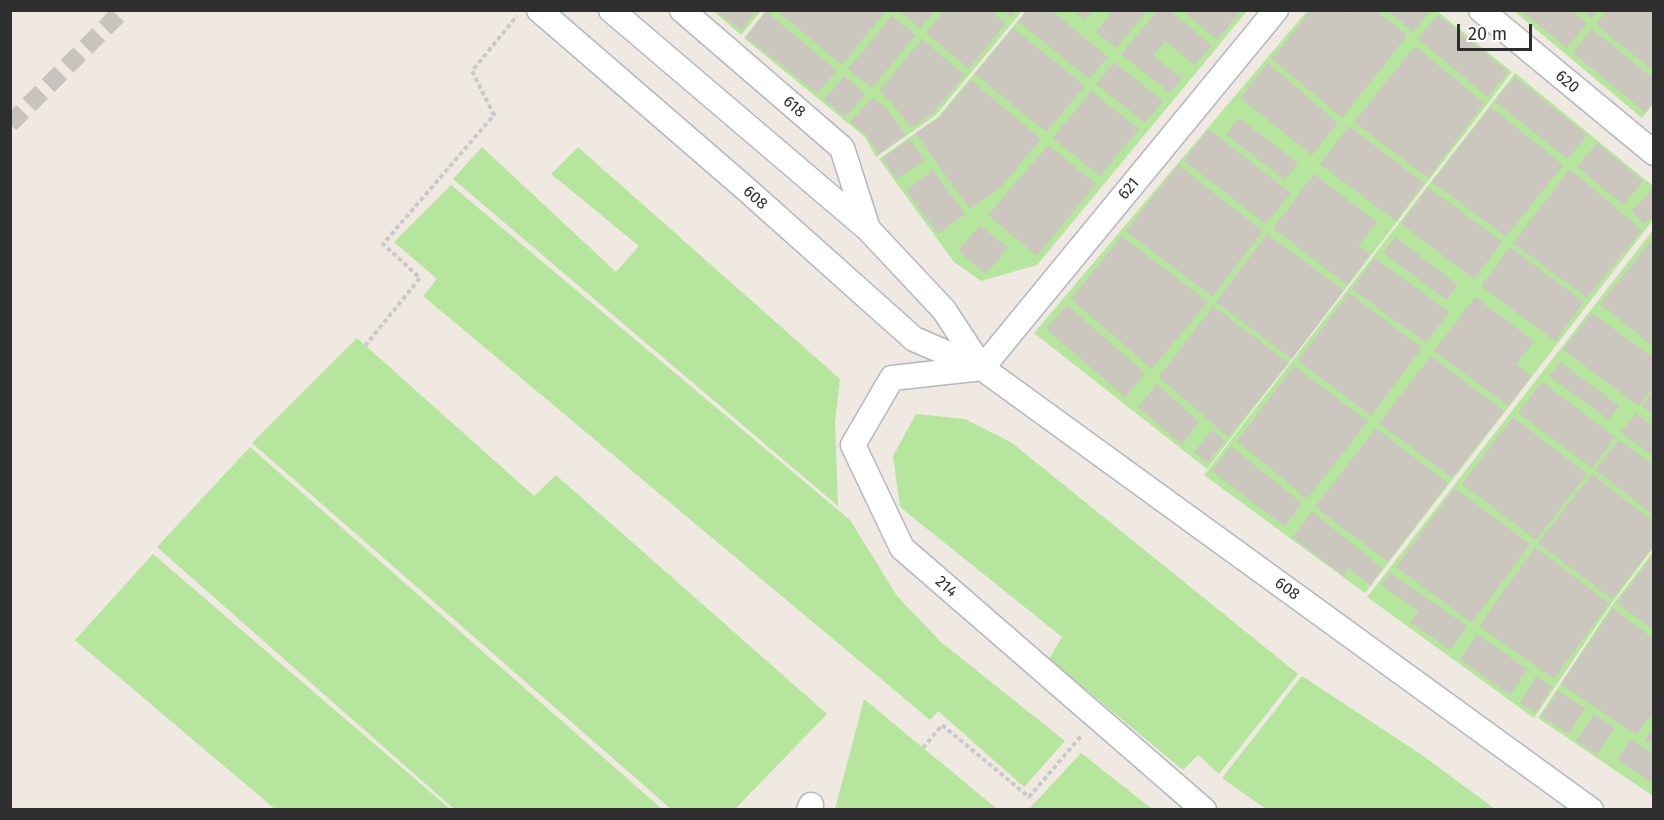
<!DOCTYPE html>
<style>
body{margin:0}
#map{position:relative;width:1664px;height:820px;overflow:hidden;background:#efe9e1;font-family:"Fira Sans",sans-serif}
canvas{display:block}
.frame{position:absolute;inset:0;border:12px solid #2e2e2e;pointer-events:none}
.scale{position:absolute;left:1457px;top:24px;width:75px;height:27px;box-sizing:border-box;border:3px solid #2e2e2e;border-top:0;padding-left:8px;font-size:18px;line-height:21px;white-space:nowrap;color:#2e2e2e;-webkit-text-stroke:4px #fff;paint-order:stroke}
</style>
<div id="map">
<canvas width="1664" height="820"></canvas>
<div class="frame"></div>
<div class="scale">20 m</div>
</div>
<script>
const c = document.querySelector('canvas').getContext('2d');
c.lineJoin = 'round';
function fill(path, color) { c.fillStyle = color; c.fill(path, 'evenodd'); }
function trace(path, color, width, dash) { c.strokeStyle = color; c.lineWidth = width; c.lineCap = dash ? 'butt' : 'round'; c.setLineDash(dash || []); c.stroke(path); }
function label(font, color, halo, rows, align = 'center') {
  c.font = font + ' "Fira Sans",sans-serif'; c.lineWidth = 4.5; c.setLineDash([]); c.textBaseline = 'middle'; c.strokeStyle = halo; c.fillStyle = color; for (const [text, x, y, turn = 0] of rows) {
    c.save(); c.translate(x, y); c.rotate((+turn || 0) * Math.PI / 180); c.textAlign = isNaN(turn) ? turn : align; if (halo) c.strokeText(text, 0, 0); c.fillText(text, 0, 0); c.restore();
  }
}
const green = new Path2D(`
 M 713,11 L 761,11 L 741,35 Z
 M 766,11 L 1022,11 L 936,115 L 876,157 L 865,137 L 744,38 Z
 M 1026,11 L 1247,11 L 1037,265 L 981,281 L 954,262 L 879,159 L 938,117 Z
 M 1307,11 L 1437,11 L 1512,72 L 1207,469 L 1034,333 Z
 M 1514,11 L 1653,11 L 1653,104 L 1642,118 Z
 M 1515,73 L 1653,186 L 1653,220 L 1365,593 L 1204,475 Z
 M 482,147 L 616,272 L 639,246 L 551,174 L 578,147 L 840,379 L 835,422 L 838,506 L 453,179 Z
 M 451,185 L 850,520 L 897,596 L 941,642 L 1065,741 L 1024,787 L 938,711 L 930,720 L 423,296 L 437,279 L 394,242 Z
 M 1653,230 L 1653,548 L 1612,603 L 1534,718 L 1367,597 Z
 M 357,338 L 534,496 L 556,475 L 827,714 L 735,809 L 671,809 L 252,443 Z
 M 916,414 L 965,419 L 1012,443 L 1298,674 L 1219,774 L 1198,755 L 1183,770 L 1049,659 L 1062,637 L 900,507 L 893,456 Z
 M 250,447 L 662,809 L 454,809 L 157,547 Z
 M 1653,552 L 1653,796 L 1538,718 L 1613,604 Z
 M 153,554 L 450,809 L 275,809 L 75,640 Z
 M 1302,676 L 1422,755 L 1495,809 L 1266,809 L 1222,778 Z
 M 864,699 L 997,809 L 835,809 Z
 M 1081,753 L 1152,809 L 1029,809 Z`);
const building = new Path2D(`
 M 722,10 L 757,10 L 741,30 L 719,14 Z
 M 776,10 L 884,10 L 885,12 L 842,65 Z
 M 897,10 L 935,10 L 920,28 Z
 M 945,10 L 991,10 L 1006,23 L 969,69 L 926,33 Z
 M 1003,10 L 1016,10 L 1011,17 Z
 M 1027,10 L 1051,10 L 1108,57 L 1089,79 L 1018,21 Z
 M 1073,10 L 1093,10 L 1085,20 Z
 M 1113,10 L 1148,10 L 1116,48 L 1096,32 Z
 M 1158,10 L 1169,10 L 1212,45 L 1195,65 L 1165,41 L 1153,56 L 1182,78 L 1170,93 L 1121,54 Z
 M 1182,10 L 1242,10 L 1217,40 Z
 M 1311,10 L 1343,10 L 1347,14 L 1349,10 L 1376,10 L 1407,36 L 1342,118 L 1272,59 Z
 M 1387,10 L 1431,10 L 1413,32 Z
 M 1520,10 L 1571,10 L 1587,23 L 1567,48 Z
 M 1582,10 L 1598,10 L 1591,18 Z
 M 1607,10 L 1654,10 L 1654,72 L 1596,24 Z
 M 766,11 L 837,71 L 817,93 L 746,37 Z
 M 1438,15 L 1508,72 L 1488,97 L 1418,39 Z
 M 892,16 L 916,35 L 872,88 L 848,69 Z
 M 1013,28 L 1085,86 L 1046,132 L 975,74 Z
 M 1592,29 L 1654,79 L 1654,102 L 1645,112 L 1573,53 Z
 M 922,39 L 965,75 L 932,114 L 910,128 L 892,103 L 879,91 Z
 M 1415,46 L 1484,103 L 1428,178 L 1354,122 Z
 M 1114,62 L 1163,101 L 1145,123 L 1096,84 Z
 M 1268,63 L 1338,123 L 1312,155 L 1240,98 Z
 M 844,76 L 866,94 L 845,117 L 824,99 Z
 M 1515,77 L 1587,135 L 1568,159 L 1495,102 Z
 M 971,80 L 1041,139 L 1001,187 L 970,209 L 915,133 L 939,118 Z
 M 1091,91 L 1139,129 L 1100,176 L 1053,138 Z
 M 872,98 L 887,109 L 906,135 L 879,154 L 866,135 L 850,122 Z
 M 1491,107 L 1563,165 L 1506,237 L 1432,182 Z
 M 1239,118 L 1298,163 L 1285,180 L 1226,135 Z
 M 1349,126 L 1424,183 L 1396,221 L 1320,164 Z
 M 1208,129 L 1291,193 L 1266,224 L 1184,161 Z
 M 910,139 L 925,160 L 897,179 L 882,158 Z
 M 1597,143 L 1643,181 L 1623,205 L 1577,167 Z
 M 1048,145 L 1096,184 L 1037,256 L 988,215 Z
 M 1178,165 L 1263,231 L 1212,297 L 1126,231 Z
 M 1570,169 L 1642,230 L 1587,298 L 1513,243 Z
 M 933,170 L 965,214 L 938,234 L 906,190 Z
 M 1314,174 L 1377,222 L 1358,246 L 1370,254 L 1347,285 L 1273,228 Z
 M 1428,187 L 1502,242 L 1474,279 L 1401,224 Z
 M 1654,188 L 1654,214 L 1645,224 L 1631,211 Z
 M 980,225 L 1008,248 L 986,274 L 958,251 Z
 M 1267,234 L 1344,290 L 1292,359 L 1216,302 Z
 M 1122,236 L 1208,302 L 1152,369 L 1071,299 Z
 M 1395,237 L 1458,285 L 1446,300 L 1383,253 Z
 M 1652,240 L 1654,241 L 1654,347 L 1600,304 Z
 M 1510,247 L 1584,302 L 1555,341 L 1481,286 Z
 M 1375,258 L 1449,312 L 1426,343 L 1352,289 Z
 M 1349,293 L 1422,348 L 1371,416 L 1298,361 Z
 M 1475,297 L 1534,341 L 1516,365 L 1531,376 L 1508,406 L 1434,351 Z
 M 1067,305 L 1145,373 L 1125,397 L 1046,329 Z
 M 1213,306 L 1289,363 L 1228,437 L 1159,377 Z
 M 1592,313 L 1654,358 L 1654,387 L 1639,406 L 1563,350 Z
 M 1431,356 L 1504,411 L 1452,478 L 1379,423 Z
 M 1560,362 L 1619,406 L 1609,420 L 1549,376 Z
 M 1294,366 L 1368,421 L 1307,499 L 1237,441 Z
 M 1542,382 L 1615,437 L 1592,468 L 1518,413 Z
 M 1157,384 L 1199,422 L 1182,445 L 1138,407 Z
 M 1654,391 L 1654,415 L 1642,406 Z
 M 1636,413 L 1654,427 L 1654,457 L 1621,432 Z
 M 1513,417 L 1587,474 L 1536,540 L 1462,484 Z
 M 1376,428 L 1448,483 L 1388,562 L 1315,507 Z
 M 1212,430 L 1225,441 L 1207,463 L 1194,452 Z
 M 1619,440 L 1654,466 L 1654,515 L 1595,470 Z
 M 1231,446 L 1302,503 L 1285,527 L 1212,471 Z
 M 1592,474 L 1654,522 L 1654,545 L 1612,599 L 1538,543 Z
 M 1455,488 L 1530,544 L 1472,623 L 1396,567 Z
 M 1312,511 L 1382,568 L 1371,586 L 1348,568 L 1343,576 L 1293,537 Z
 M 1535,547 L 1609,603 L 1554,679 L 1479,626 Z
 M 1654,554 L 1654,630 L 1617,603 Z
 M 1390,573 L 1467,626 L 1450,650 L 1410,622 L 1419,611 L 1381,585 Z
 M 1613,608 L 1654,639 L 1654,711 L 1636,735 L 1561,684 Z
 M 1477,634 L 1527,669 L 1510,695 L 1460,660 Z
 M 1536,676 L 1552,686 L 1536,713 L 1520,703 Z
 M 1558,691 L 1585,708 L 1569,734 L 1541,716 Z
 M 1594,714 L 1615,728 L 1597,755 L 1576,741 Z
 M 1654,728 L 1654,745 L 1645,740 Z
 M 1630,739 L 1654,754 L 1654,784 L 1617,760 Z`);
const pedestrianTunnel = new Path2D(`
 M 10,124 L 123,10`);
const path = new Path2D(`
 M 365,346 L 420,278 L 383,244 L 494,115 L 472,71 L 517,16
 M 923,748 L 942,725 L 1029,797 L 1082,735`);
const minor = new Path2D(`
 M 539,10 L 746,189 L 914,339 L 979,367
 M 611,10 L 868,229 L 944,310 L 982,368 L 1591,810
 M 682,10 L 842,148 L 868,229
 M 1481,10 L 1654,153
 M 982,368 L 892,378 L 853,445 L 902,548 L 1204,810
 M 982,368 L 1276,10
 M 809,810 L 811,805`);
const streetNames = [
 ["620",1567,82,40],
 ["618",794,107,41],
 ["621",1129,189,-50],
 ["608",755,198,42],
 ["214",946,587,41],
 ["608",1287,589,36]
];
fill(green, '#b6e59e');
fill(building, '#cbc7bf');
trace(pedestrianTunnel, '#c8c4bd', 18, [18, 9]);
trace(minor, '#b4b7c1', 27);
trace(path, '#c9c9c9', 4, [4.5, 3]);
trace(minor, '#fff', 24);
label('16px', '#2e2e2e', '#fff', streetNames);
</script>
